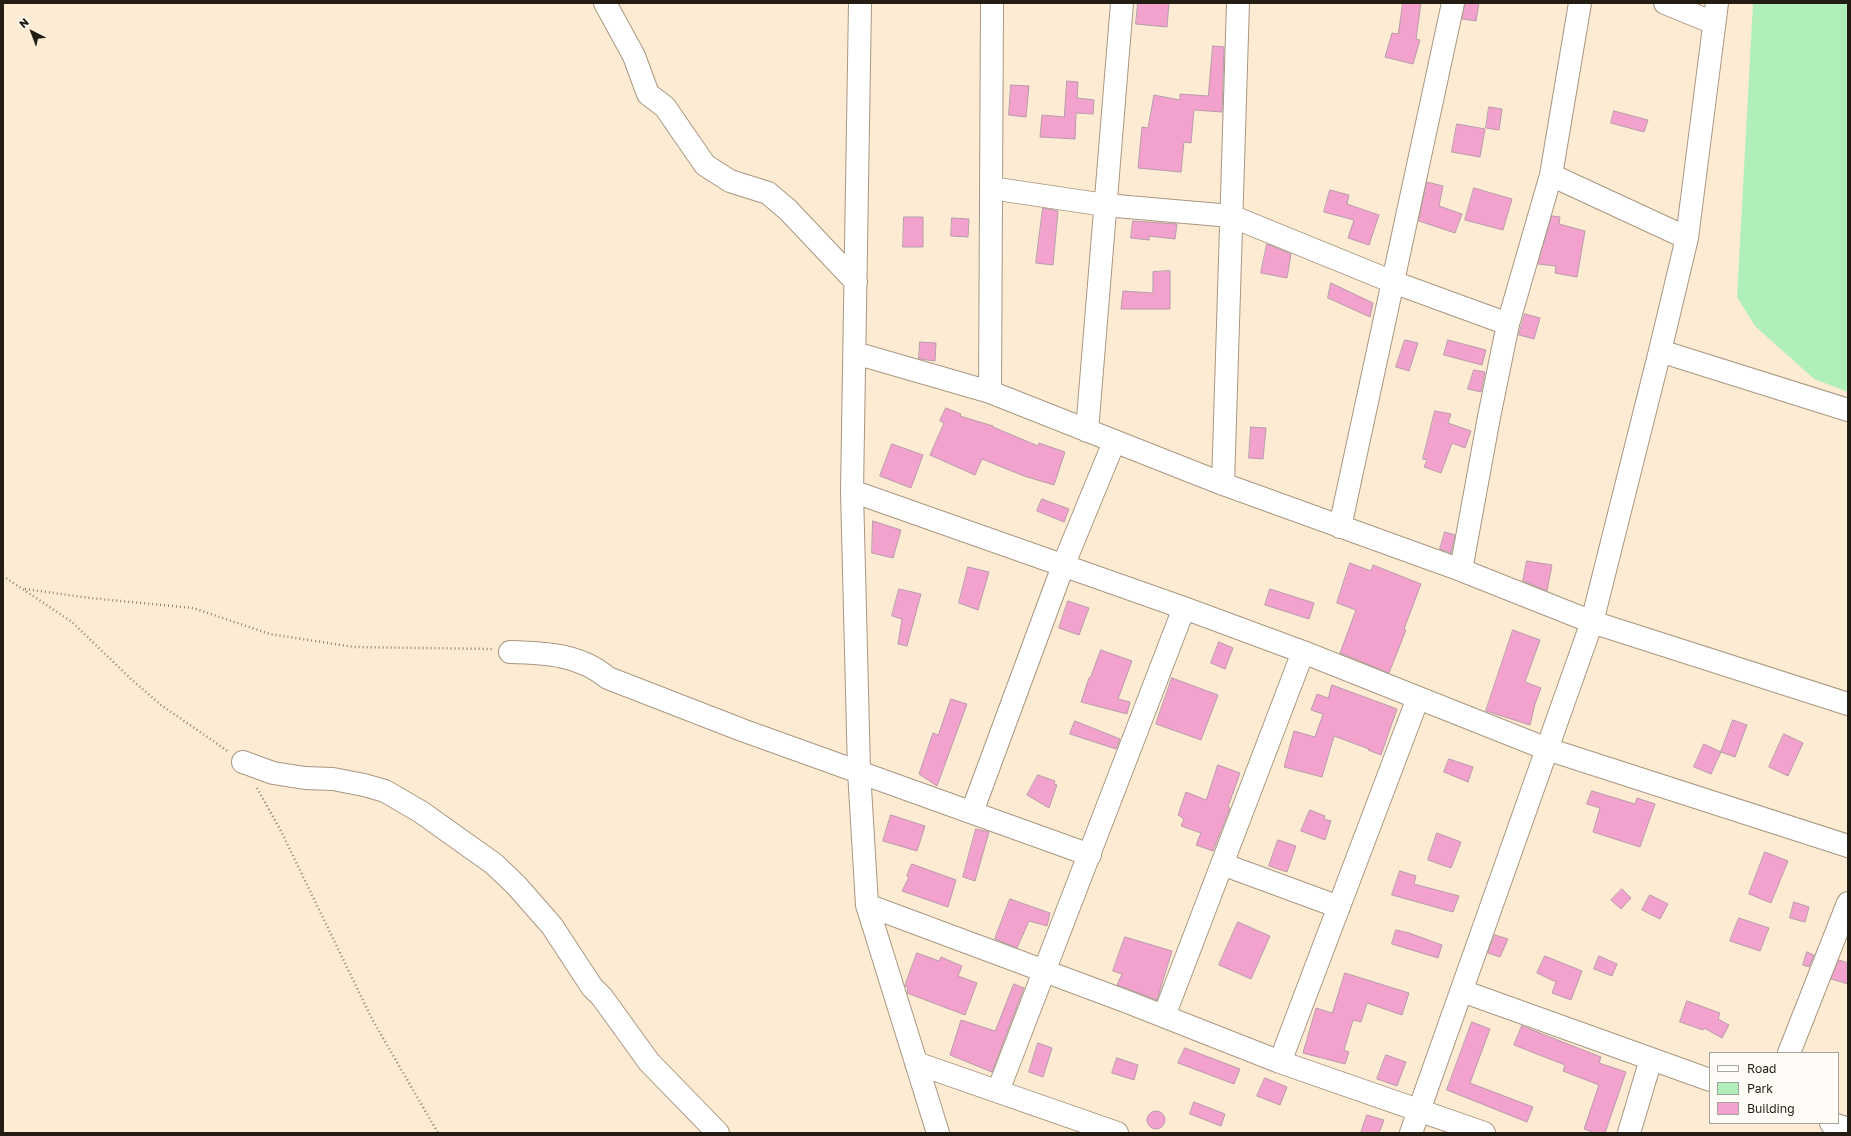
<!DOCTYPE html>
<style>
body{margin:0}
#map{position:relative;width:1851px;height:1136px;overflow:hidden;background:#feebd4;font-family:"Golos Text",sans-serif}
canvas{display:block}
.frame{position:absolute;inset:0;border:4px solid #221c13;pointer-events:none}
.legend{position:absolute;left:1709px;top:1052px;width:130px;height:72px;box-sizing:border-box;background:#fffbf6;border:1px solid #a7a29b;margin:0;padding:5px 7px;list-style:none;font-size:12px;color:#221c13}
.legend li{display:flex;align-items:center;gap:8px;height:20px}
.legend b{width:20px;border:1px solid #a7a29b}
.north{position:absolute;left:12px;top:12px;width:40px;height:40px;-webkit-text-stroke:3px #fffbf6;paint-order:stroke;rotate:318deg;font-size:11px;font-weight:700;line-height:16px;text-align:center;color:#221c13}
.north::after{content:'';display:block;margin:auto;width:14px;height:18px;background:#221c13;clip-path:polygon(50% 0,100% 100%,50% 72%,0 100%)}
</style>
<div id="map">
<canvas width="1851" height="1136"></canvas>
<div class="frame"></div>
<ul class="legend">
<li><b style="height:5px;background:#fff"></b>Road</li>
<li><b style="height:11px;background:#b1efba"></b>Park</li>
<li><b style="height:11px;background:#f2a2cd"></b>Building</li>
</ul>
<div class="north">N</div>
</div>
<script>
const c = document.querySelector('canvas').getContext('2d');
c.lineJoin = 'round';
function fill(path, color) { c.fillStyle = color; c.fill(path, 'evenodd'); }
function trace(path, color, width, dash) { c.strokeStyle = color; c.lineWidth = width; c.lineCap = dash ? 'butt' : 'round'; c.setLineDash(dash || []); c.stroke(path); }
const green = new Path2D(`
 M 1753,3 L 1848,3 L 1848,392 L 1814,379 L 1755,326 L 1737,297 Z`);
const building = new Path2D(`
 M 1138,3 L 1169,3 L 1167,27 L 1136,24 Z
 M 1403,3 L 1421,3 L 1416,39 L 1420,40 L 1413,64 L 1385,57 L 1392,33 L 1398,34 Z
 M 1465,3 L 1479,3 L 1476,21 L 1462,19 Z
 M 1213,46 L 1224,47 L 1222,112 L 1194,110 L 1191,143 L 1184,142 L 1181,172 L 1138,168 L 1142,127 L 1148,128 L 1154,95 L 1180,100 L 1180,94 L 1208,96 Z
 M 1067,81 L 1078,82 L 1077,98 L 1094,100 L 1093,114 L 1076,113 L 1075,139 L 1040,137 L 1042,115 L 1064,117 Z
 M 1011,85 L 1029,86 L 1026,117 L 1009,115 Z
 M 1489,107 L 1502,109 L 1499,130 L 1486,128 Z
 M 1614,111 L 1648,120 L 1644,132 L 1611,123 Z
 M 1457,124 L 1485,129 L 1480,157 L 1452,152 Z
 M 1427,182 L 1443,186 L 1439,206 L 1462,214 L 1455,233 L 1419,221 Z
 M 1474,188 L 1512,199 L 1503,230 L 1465,220 Z
 M 1330,190 L 1349,195 L 1347,204 L 1379,215 L 1369,245 L 1348,238 L 1354,220 L 1324,212 Z
 M 1043,208 L 1058,211 L 1053,265 L 1036,263 Z
 M 1552,216 L 1560,217 L 1559,224 L 1585,231 L 1577,277 L 1555,273 L 1556,266 L 1538,264 Z
 M 904,217 L 923,217 L 923,247 L 903,247 Z
 M 952,218 L 969,219 L 968,237 L 951,236 Z
 M 1133,221 L 1177,224 L 1175,239 L 1149,236 L 1149,240 L 1131,238 Z
 M 1267,244 L 1291,254 L 1287,278 L 1261,273 Z
 M 1170,271 L 1170,309 L 1121,309 L 1123,291 L 1153,293 L 1153,272 Z
 M 1331,283 L 1373,303 L 1370,317 L 1328,298 Z
 M 1525,314 L 1540,318 L 1534,339 L 1519,335 Z
 M 1405,340 L 1418,343 L 1409,371 L 1396,367 Z
 M 1448,340 L 1486,350 L 1482,365 L 1444,355 Z
 M 920,342 L 936,343 L 935,361 L 919,359 Z
 M 1474,370 L 1485,372 L 1481,392 L 1468,389 Z
 M 946,408 L 961,414 L 960,416 L 993,426 L 993,427 L 1038,446 L 1039,443 L 1065,452 L 1054,485 L 1024,476 L 982,459 L 975,475 L 930,455 L 944,423 L 940,421 Z
 M 1435,411 L 1451,414 L 1448,423 L 1471,431 L 1465,448 L 1452,443 L 1441,473 L 1424,467 L 1427,460 L 1423,459 Z
 M 1251,427 L 1266,428 L 1263,459 L 1249,458 Z
 M 892,444 L 923,455 L 911,488 L 880,476 Z
 M 1042,499 L 1069,509 L 1064,522 L 1037,511 Z
 M 873,521 L 901,530 L 893,558 L 872,553 Z
 M 1445,532 L 1455,535 L 1451,553 L 1440,549 Z
 M 1527,561 L 1552,565 L 1547,591 L 1523,581 Z
 M 1350,563 L 1371,571 L 1373,565 L 1421,584 L 1404,629 L 1406,630 L 1389,673 L 1340,653 L 1356,610 L 1337,603 Z
 M 968,567 L 989,572 L 978,610 L 959,603 Z
 M 899,589 L 921,594 L 907,646 L 898,644 L 902,619 L 892,616 Z
 M 1270,589 L 1314,603 L 1309,619 L 1265,605 Z
 M 1068,601 L 1089,608 L 1079,635 L 1059,628 Z
 M 1513,630 L 1540,640 L 1525,682 L 1541,688 L 1535,704 L 1530,725 L 1486,711 Z
 M 1219,642 L 1233,648 L 1225,669 L 1211,663 Z
 M 1101,650 L 1132,661 L 1118,699 L 1130,702 L 1127,714 L 1081,702 L 1089,678 L 1090,678 Z
 M 1172,678 L 1218,695 L 1201,740 L 1156,724 Z
 M 1332,685 L 1397,709 L 1381,755 L 1368,750 L 1369,749 L 1334,736 L 1322,777 L 1284,767 L 1294,731 L 1315,737 L 1323,714 L 1311,710 L 1317,694 L 1328,698 Z
 M 951,699 L 967,704 L 937,786 L 919,774 L 933,733 L 938,735 Z
 M 1733,720 L 1747,725 L 1735,757 L 1721,752 Z
 M 1075,721 L 1120,739 L 1116,749 L 1070,734 Z
 M 1784,734 L 1803,743 L 1788,776 L 1769,767 Z
 M 1704,744 L 1721,752 L 1711,774 L 1694,767 Z
 M 1449,759 L 1473,767 L 1468,782 L 1444,772 Z
 M 1218,765 L 1240,773 L 1228,807 L 1230,808 L 1213,851 L 1196,845 L 1201,833 L 1181,826 L 1184,819 L 1178,815 L 1186,792 L 1206,800 Z
 M 1038,775 L 1055,781 L 1054,784 L 1057,785 L 1049,808 L 1027,795 Z
 M 1592,791 L 1635,804 L 1637,798 L 1655,804 L 1640,847 L 1593,832 L 1600,808 L 1587,804 Z
 M 1310,810 L 1325,816 L 1324,819 L 1331,821 L 1325,840 L 1301,831 Z
 M 891,815 L 925,826 L 917,851 L 883,841 Z
 M 976,829 L 989,832 L 975,881 L 963,877 Z
 M 1437,833 L 1461,842 L 1451,868 L 1428,860 Z
 M 1278,840 L 1296,846 L 1287,872 L 1269,866 Z
 M 1765,852 L 1788,861 L 1771,903 L 1749,894 Z
 M 912,864 L 956,880 L 948,907 L 902,891 L 909,877 L 907,876 Z
 M 1400,871 L 1416,876 L 1414,884 L 1459,896 L 1453,912 L 1392,895 Z
 M 1622,889 L 1631,898 L 1621,909 L 1611,900 Z
 M 1650,895 L 1668,904 L 1660,919 L 1642,910 Z
 M 1010,899 L 1050,913 L 1047,926 L 1029,921 L 1017,948 L 995,939 Z
 M 1794,902 L 1809,907 L 1805,922 L 1790,918 Z
 M 1739,918 L 1769,928 L 1760,951 L 1730,941 Z
 M 1238,922 L 1270,936 L 1251,979 L 1219,965 Z
 M 1396,930 L 1409,933 L 1442,945 L 1438,958 L 1392,944 Z
 M 1495,935 L 1508,939 L 1500,957 L 1488,953 Z
 M 1125,937 L 1172,951 L 1157,1000 L 1117,985 L 1122,974 L 1113,971 Z
 M 1807,952 L 1814,955 L 1809,967 L 1803,965 Z
 M 917,953 L 939,961 L 941,957 L 962,966 L 958,976 L 977,983 L 965,1015 L 907,993 L 908,988 L 905,986 Z
 M 1545,956 L 1582,971 L 1571,1000 L 1552,993 L 1556,982 L 1537,973 Z
 M 1599,956 L 1617,964 L 1612,976 L 1594,969 Z
 M 1839,960 L 1848,963 L 1848,984 L 1831,979 Z
 M 1345,973 L 1409,993 L 1402,1015 L 1367,1003 L 1361,1022 L 1353,1020 L 1344,1050 L 1349,1052 L 1345,1064 L 1303,1053 L 1316,1008 L 1332,1013 Z
 M 1014,984 L 1024,988 L 992,1072 L 950,1055 L 961,1020 L 995,1031 Z
 M 1687,1001 L 1720,1013 L 1718,1019 L 1729,1025 L 1722,1038 L 1704,1028 L 1703,1030 L 1680,1022 Z
 M 1472,1022 L 1490,1029 L 1470,1083 L 1533,1107 L 1527,1122 L 1447,1090 Z
 M 1522,1026 L 1601,1057 L 1599,1063 L 1626,1072 L 1605,1133 L 1596,1133 L 1584,1129 L 1599,1085 L 1563,1071 L 1565,1065 L 1514,1045 Z
 M 1038,1043 L 1052,1048 L 1043,1077 L 1029,1072 Z
 M 1185,1048 L 1240,1069 L 1234,1084 L 1178,1063 Z
 M 1386,1055 L 1406,1062 L 1397,1086 L 1377,1079 Z
 M 1117,1058 L 1138,1065 L 1134,1080 L 1112,1073 Z
 M 1265,1078 L 1287,1087 L 1280,1105 L 1257,1096 Z
 M 1194,1102 L 1225,1114 L 1221,1126 L 1190,1114 Z
 M1147 1120a9 9 0 1 1 18 0a9 9 0 1 1-18 0Z
 M 1367,1115 L 1384,1120 L 1379,1133 L 1361,1133 Z`);
const path = new Path2D(`
 M 3,576 L 72,622 L 131,679 L 161,705 L 229,752
 M 25,589 L 90,598 L 193,608 L 270,634 L 354,647 L 492,649
 M 257,788 L 281,831 L 372,1019 L 438,1133`);
const minor = new Path2D(`
 M 605,3 L 634,56 L 648,94 L 665,107 L 705,165 L 730,181 L 768,193 L 788,210 L 856,282
 M 860,3 L 852,491 L 859,771 L 867,905 L 938,1133
 M 1665,3 L 1714,23
 M 1551,175 L 1687,238
 M 991,188 L 1105,205 L 1231,216 L 1393,282 L 1508,324
 M 1660,351 L 1848,410
 M 855,353 L 990,392 L 1223,484 L 1461,570 L 1592,622 L 1848,704
 M 990,392 L 992,3
 M 1087,431 L 1122,3
 M 1223,484 L 1238,3
 M 852,491 L 1184,608 L 1303,652 L 1547,749 L 1848,846
 M 1340,527 L 1453,3
 M 1461,570 L 1489,417 L 1508,324 L 1551,175 L 1580,3
 M 510,652 C 546,653 579,654 608,678 L 742,730 L 1090,855
 M 243,762 L 273,773 L 305,778 L 333,779 L 364,785 L 385,791 L 421,812 L 494,864 L 516,885 L 552,926 L 592,987 L 602,997 L 649,1062 L 718,1133
 M 972,812 L 1063,566 L 1114,442
 M 1222,864 L 1339,907
 M 867,905 L 1125,1001 L 1280,1062 L 1484,1133
 M 1462,991 L 1710,1080
 M 1164,1016 L 1303,652
 M 1789,1053 L 1848,903
 M 1280,1062 L 1418,698
 M 916,1063 L 1117,1133
 M 998,1091 L 1184,608
 M 1831,1123 L 1848,1129
 M 1411,1133 L 1592,622 L 1660,351 L 1687,238 L 1717,3
 M 1629,1133 L 1651,1059`);
fill(green, '#b1efba');
fill(building, '#f2a2cd');
trace(building, '#b79caa', 1);
trace(minor, '#a89781', 24);
trace(path, '#8f8273', 2.5, [1, 3]);
trace(minor, '#fff', 22);
</script>
